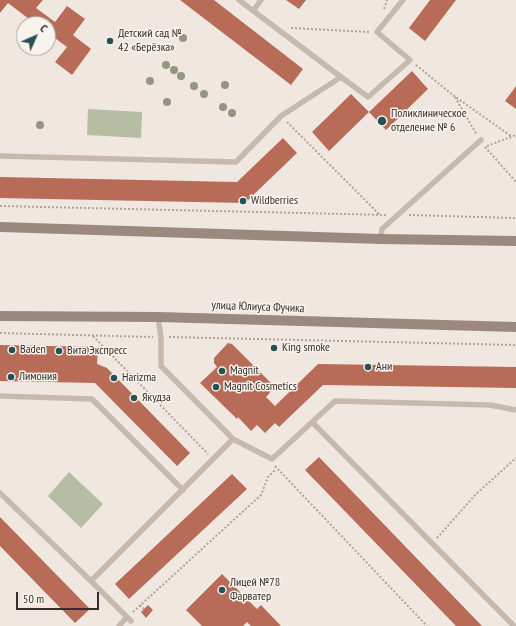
<!DOCTYPE html>
<meta charset="utf-8">
<style>
body{margin:0}
#map{position:relative;width:516px;height:626px;overflow:hidden;background:#f0e8e0;font-family:"PT Sans Narrow",sans-serif}
canvas{display:block}
.north{position:absolute;left:16px;top:16px;width:40px;height:40px;box-sizing:border-box;background:#f8f3ec;border:1px solid #aba49f;border-radius:50%;rotate:45deg;font-size:11px;font-weight:700;line-height:16px;text-align:center;color:#372e2b}
.north::after{content:'';display:block;margin:auto;width:14px;height:18px;background:#255254;clip-path:polygon(50% 0,100% 100%,50% 72%,0 100%)}
.scale{position:absolute;left:16px;top:592px;width:83px;height:18px;box-sizing:border-box;border:2px solid #372e2b;border-top:0;padding-left:5px;font-size:12px;line-height:14px;white-space:nowrap;color:#372e2b;-webkit-text-stroke:3px #f8f3ec;paint-order:stroke}
</style>
<div id="map">
<canvas width="516" height="626"></canvas>
<div class="north">С</div>
<div class="scale">50 m</div>
</div>
<script>
const c = document.querySelector('canvas').getContext('2d');
c.lineJoin = 'round';
function fill(path, color) { c.fillStyle = color; c.fill(path, 'evenodd'); }
function trace(path, color, width, dash) { c.strokeStyle = color; c.lineWidth = width; c.lineCap = dash ? 'butt' : 'round'; c.setLineDash(dash || []); c.stroke(path); }
function label(font, color, halo, rows, align = 'center') {
  c.font = font + ' "PT Sans Narrow",sans-serif'; c.lineWidth = 3; c.setLineDash([]); c.textBaseline = 'middle'; c.strokeStyle = halo; c.fillStyle = color; for (const [text, x, y, turn = 0] of rows) {
    c.save(); c.translate(x, y); c.rotate((+turn || 0) * Math.PI / 180); c.textAlign = isNaN(turn) ? turn : align; if (halo) c.strokeText(text, 0, 0); c.fillText(text, 0, 0); c.restore();
  }
}
const green = new Path2D(`
 M 88,109 L 142,112 L 141,138 L 87,135 Z
 M 69,472 L 103,504 L 81,528 L 48,496 Z`);
const building = new Path2D(`
 M 0,0 L 43,0 L 36,8 L 55,22 L 67,6 L 85,19 L 73,35 L 91,49 L 72,75 L 55,62 L 67,47 L 48,33 L 48,24 L 25,24 L 29,19 L 8,3 L 0,13 Z
 M 180,0 L 214,0 L 303,69 L 291,85 Z
 M 286,0 L 306,0 L 299,9 Z
 M 430,0 L 456,0 L 425,41 L 409,28 Z
 M 24,26 L 24,39 L 18,34 Z
 M 412,71 L 428,89 L 386,130 L 369,112 Z
 M 516,86 L 516,109 L 505,101 Z
 M 351,94 L 369,112 L 329,151 L 312,132 Z
 M 283,138 L 297,153 L 245,203 L 0,198 L 0,177 L 237,182 Z
 M 228,343 L 232,344 L 275,387 L 266,397 L 275,406 L 318,364 L 516,367 L 516,388 L 323,385 L 279,427 L 275,423 L 265,433 L 257,425 L 251,431 L 238,417 L 237,419 L 200,383 L 217,367 L 214,363 L 214,358 Z
 M 0,345 L 98,347 L 97,364 L 107,368 L 190,453 L 177,466 L 95,383 L 0,381 Z
 M 319,457 L 482,626 L 456,626 L 305,470 Z
 M 232,474 L 247,489 L 129,599 L 115,584 Z
 M 0,517 L 90,609 L 75,623 L 0,546 Z
 M 222,574 L 257,609 L 261,605 L 281,626 L 251,626 L 247,622 L 243,626 L 202,626 L 186,610 Z
 M 148,605 L 153,610 L 146,618 L 141,612 Z`);
const path = new Path2D(`
 M 384,9 L 387,0
 M 291,28 L 369,32
 M 416,65 L 454,96 L 511,136
 M 455,97 L 477,135
 M 287,122 L 379,214
 M 487,146 L 516,135
 M 485,147 L 516,182
 M 0,206 L 387,215
 M 409,215 L 516,218
 M 0,333 L 153,337
 M 93,336 L 208,454
 M 169,337 L 516,345
 M 275,466 L 427,626
 M 437,538 L 476,494 L 516,458
 M 140,605 L 144,609
 M 133,612 L 261,495 L 268,477 L 276,469`);
const lane = new Path2D(`
 M 239,0 L 341,77
 M 253,11 L 261,0
 M 0,156 L 236,162 L 281,116 L 341,77 L 368,97 L 410,60 L 377,32 L 403,0
 M 381,239 L 382,229 L 481,140
 M 158,317 L 161,337 L 161,366 L 233,439
 M 0,396 L 92,399 L 183,490
 M 313,423 L 514,626
 M 0,493 L 91,581
 M 131,621 L 91,581 L 233,439 L 272,459 L 335,401 L 490,405 L 516,410
 M 119,626 L 126,618`);
const secondary = new Path2D(`
 M 0,227 L 381,239 L 516,241
 M 0,316 L 158,317 L 516,327`);
const trees = [
 [183,38],
 [166,65],
 [174,70],
 [181,76],
 [150,81],
 [225,85],
 [194,86],
 [204,94],
 [167,102],
 [223,107],
 [232,113],
 [40,125]
];
const markers = [
 [110,41,4,"#255254"],
 [382,121,5,"#255254"],
 [243,201,4,"#255254"],
 [274,348,4,"#255254"],
 [12,350,4,"#255254"],
 [59,351,4,"#255254"],
 [368,367,4,"#255254"],
 [222,371,4,"#255254"],
 [11,377,4,"#255254"],
 [114,378,4,"#255254"],
 [216,387,4,"#255254"],
 [134,398,4,"#255254"],
 [222,590,4,"#255254"]
];
const poiNames = [
 ["Детский сад №",118,34],
 ["42 «Берёзка»",118,48],
 ["Поликлиническое",391,114],
 ["отделение № 6",391,128],
 ["Wildberries",251,201],
 ["King smoke",282,348],
 ["Baden",20,350],
 ["Вита Экспресс",67,351],
 ["Ани",376,367],
 ["Magnit",230,371],
 ["Лимония",19,377],
 ["Harizma",122,378],
 ["Magnit Cosmetics",224,387],
 ["Якудза",142,398],
 ["Лицей №78",230,583],
 ["Фарватер",230,597]
];
const streetNames = [
 ["улица Юлиуса Фучика",258,307,2]
];
fill(green, '#b5bea2');
fill(building, '#b86c57');
trace(path, '#b3a398', 2, [2, 2]);
trace(lane, '#c7b9ad', 5.5);
trace(secondary, '#9b887f', 10);
c.fillStyle = '#939680';
for (const [x, y] of trees) { c.beginPath(); c.arc(x, y, 4, 0, 2 * Math.PI); c.fill(); }
for (const [x, y, r, color] of markers) { const dot = new Path2D(); dot.arc(x, y, r, 0, 2 * Math.PI); c.fillStyle = color; c.fill(dot); trace(dot, '#f8f3ec', 1.5); }
label('12px', '#372e2b', '#f8f3ec', poiNames, 'left');
label('12px', '#372e2b', '#f8f3ec', streetNames);
</script>
